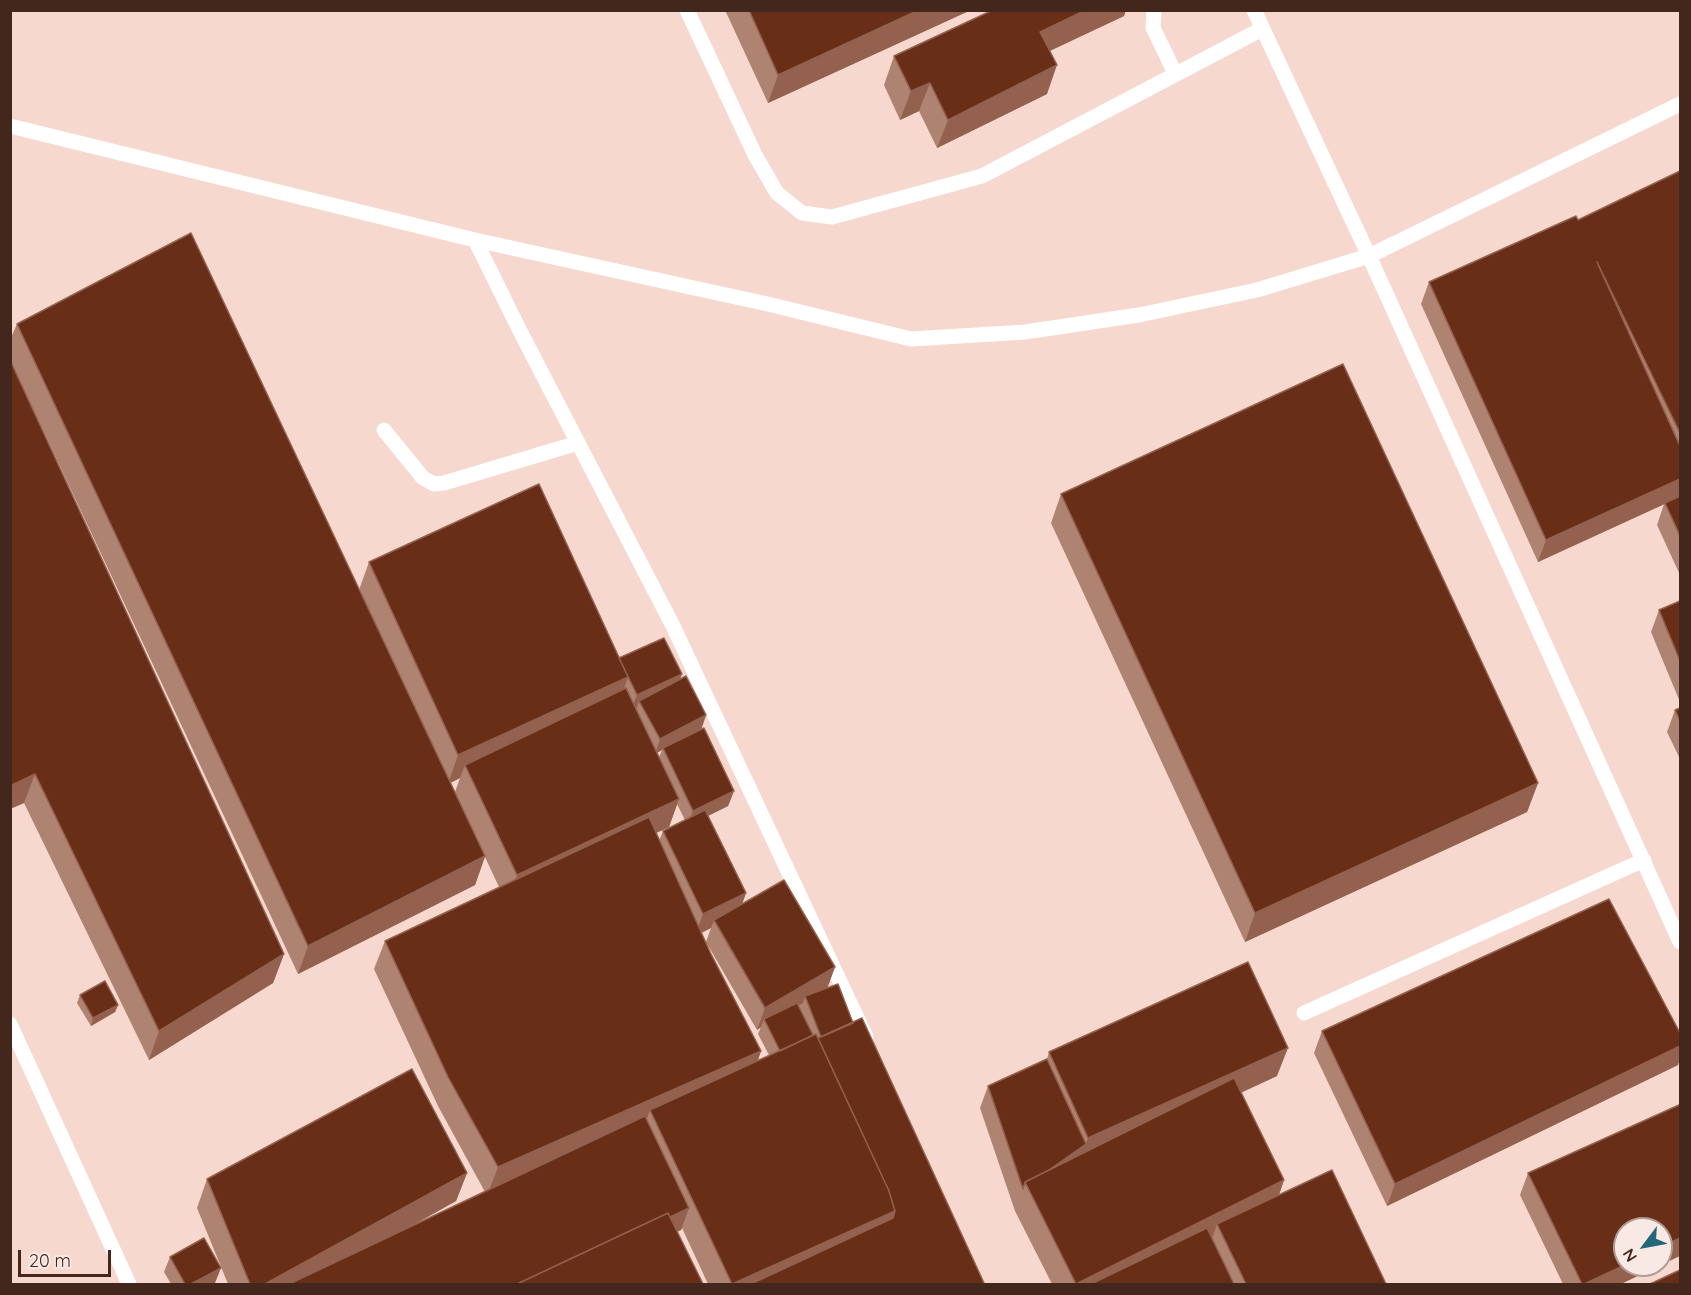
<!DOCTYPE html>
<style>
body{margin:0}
#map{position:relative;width:1691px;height:1295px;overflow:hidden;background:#f6d8ce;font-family:Quicksand,sans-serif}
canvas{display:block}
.frame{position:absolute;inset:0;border:12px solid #43271d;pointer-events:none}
.north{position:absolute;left:1613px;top:1217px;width:60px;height:60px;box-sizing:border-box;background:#f8e9e4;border:2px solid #b09b94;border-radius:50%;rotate:238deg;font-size:16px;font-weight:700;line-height:24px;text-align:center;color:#43271d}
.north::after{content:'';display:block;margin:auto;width:21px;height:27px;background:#25677a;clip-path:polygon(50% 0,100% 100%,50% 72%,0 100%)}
.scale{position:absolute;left:18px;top:1250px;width:93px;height:27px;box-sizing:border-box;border:3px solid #43271d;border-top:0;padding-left:8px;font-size:18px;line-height:21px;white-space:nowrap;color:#43271d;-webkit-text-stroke:4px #f8e9e4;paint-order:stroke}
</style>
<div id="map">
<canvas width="1691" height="1295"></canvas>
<div class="frame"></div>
<div class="north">N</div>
<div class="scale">20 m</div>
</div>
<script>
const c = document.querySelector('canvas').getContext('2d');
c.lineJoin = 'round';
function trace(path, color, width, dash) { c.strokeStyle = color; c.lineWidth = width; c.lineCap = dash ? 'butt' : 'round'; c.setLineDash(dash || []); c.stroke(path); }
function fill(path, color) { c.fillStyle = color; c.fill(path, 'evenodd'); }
const lane = new Path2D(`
 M 687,10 L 755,155 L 777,193 L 802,213 L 832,217 L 982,176 L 1262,29
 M 1154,10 L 1153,28 L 1175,73
 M 1254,10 L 1369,256 L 1680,942
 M 10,126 L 475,240 L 772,305 L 911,339 L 1025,332 L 1139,315 L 1257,290 L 1369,256 L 1680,104
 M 475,240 L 521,333 L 672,624 L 866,1037
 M 384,430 L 423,478 L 434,484 L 444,483 L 578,443
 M 1304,1013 L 1644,860
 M 10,1024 L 129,1284`);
const wall = new Path2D(`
 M 725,10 L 971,10 L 768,103 Z
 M 993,10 L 1126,10 L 1124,16 L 1050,51 L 1047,94 L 937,148 L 919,111 L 900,120 L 884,85 L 894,56 Z
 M 1680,171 L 1680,575 L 1657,525 L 1664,504 L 1538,562 L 1421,304 L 1429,282 L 1578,220 Z
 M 17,324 L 359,590 L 369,562 L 619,658 L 682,674 L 680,679 L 706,715 L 701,730 L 734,791 L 728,806 L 708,816 L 746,893 L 742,904 L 835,967 L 827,988 L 853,1023 L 983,1284 L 708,1284 L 682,1228 L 681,1230 L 677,1232 L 703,1284 L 228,1284 L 197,1208 L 207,1179 L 467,1173 L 456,1201 L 405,1230 L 485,1192 L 438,1106 L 374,969 L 385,941 L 499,887 L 485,857 L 475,885 L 298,974 L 28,398 L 284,954 L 273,983 L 149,1060 L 24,803 L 10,809 L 10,340 ZM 662,750 L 659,757 L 657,753 ZM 460,778 L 455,792 L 450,783 ZM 677,804 L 685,820 L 663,831 L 659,841 L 656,833 L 669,827 ZM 711,928 L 706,942 L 757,1030 L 761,1027 L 758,1034 L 769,1055 L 758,1060 L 761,1051 L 711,954 L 701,933 Z
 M 1061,494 L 1538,783 L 1527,812 L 1245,942 L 1051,523 Z
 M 1680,601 L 1680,702 L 1651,632 L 1659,610 Z
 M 1680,708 L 1680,759 L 1667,732 L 1675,710 Z
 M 80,995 L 118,1005 L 115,1012 L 91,1026 L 77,1003 Z
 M 1322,1031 L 1678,1065 L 1387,1206 L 1314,1053 Z
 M 1049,1052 L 1277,1076 L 1241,1093 L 1284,1180 L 1279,1195 L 1386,1284 L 1052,1284 L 1015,1211 L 980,1108 L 988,1086 L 1047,1059 Z
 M 1528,1173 L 1621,1284 L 1563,1284 L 1520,1195 Z
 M 170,1257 L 215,1283 L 213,1284 L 171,1284 L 164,1272 Z`);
const shadedWall = new Path2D(`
 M 919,10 L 971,10 L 768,103 L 778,75 Z
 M 1086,10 L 1126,10 L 1124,16 L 1030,60 L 1040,32 Z
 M 1057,65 L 1047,94 L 937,148 L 948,120 Z
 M 930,83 L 919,111 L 900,120 L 911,91 Z
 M 1680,479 L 1680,497 L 1538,562 L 1546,540 Z
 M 682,674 L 676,689 L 639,701 L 637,708 L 631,710 L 637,695 Z
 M 628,677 L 618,706 L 465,765 L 460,778 L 448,784 L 458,755 Z
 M 706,715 L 701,730 L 663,748 L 662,750 L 655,754 L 660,739 Z
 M 35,774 L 24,803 L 10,809 L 10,786 Z
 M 1538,783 L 1527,812 L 1245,942 L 1255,913 Z
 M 734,791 L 728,806 L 687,826 L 693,811 Z
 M 679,799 L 669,827 L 507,903 L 517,875 Z
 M 485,856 L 475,885 L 298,974 L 308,946 Z
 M 746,893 L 738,915 L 714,920 L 711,928 L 695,936 L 703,914 Z
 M 284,954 L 273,983 L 149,1060 L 159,1031 Z
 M 835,967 L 827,989 L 805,996 L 803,1003 L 766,1024 L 764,1019 L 761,1027 L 757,1030 L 765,1008 Z
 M 118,1005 L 115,1012 L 91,1026 L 93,1018 Z
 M 1680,1046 L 1680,1059 L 1678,1065 L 1387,1206 L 1395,1184 Z
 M 1288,1048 L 1277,1076 L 1078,1166 L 1027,1186 L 1086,1144 L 1088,1138 Z
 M 761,1051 L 751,1080 L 650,1110 L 644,1127 L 487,1196 L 498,1167 Z
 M 467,1173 L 456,1201 L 306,1284 L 265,1284 Z
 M 1284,1180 L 1274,1209 L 1217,1224 L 1212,1239 L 1121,1284 L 1076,1284 Z
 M 689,1208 L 681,1230 L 566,1284 L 527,1284 Z
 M 895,1211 L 885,1240 L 785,1284 L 733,1284 Z
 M 1680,1238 L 1680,1256 L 1621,1284 L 1584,1284 L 1625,1265 L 1661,1265 L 1661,1247 Z
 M 221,1268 L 215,1283 L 213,1284 L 191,1284 Z`);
const building = new Path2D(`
 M 749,10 L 919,10 L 778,75 Z
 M 993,10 L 1086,10 L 1040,32 L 1057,65 L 948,120 L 930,83 L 911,91 L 894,56 Z
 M 1680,171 L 1680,433 L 1597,262 L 1680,446 L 1680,479 L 1546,540 L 1429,282 L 1576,216 L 1578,220 Z
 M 191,233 L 485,856 L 308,946 L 17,324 Z
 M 10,360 L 284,954 L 159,1031 L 35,774 L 10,786 Z
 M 1343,364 L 1538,783 L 1255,913 L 1061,494 Z
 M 539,484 L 628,677 L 458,755 L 369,562 Z
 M 1680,496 L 1680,536 L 1665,503 Z
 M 1680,601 L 1680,661 L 1659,610 Z
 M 664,638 L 682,674 L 637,695 L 619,658 Z
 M 686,676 L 706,715 L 660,739 L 639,701 Z
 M 626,688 L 679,799 L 517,875 L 465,765 Z
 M 1680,708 L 1680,721 L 1675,710 Z
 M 704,728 L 734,791 L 693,811 L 663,748 Z
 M 705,810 L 746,893 L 703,914 L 663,831 Z
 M 649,817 L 711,954 L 761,1051 L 498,1167 L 448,1077 L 385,941 Z
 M 784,880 L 835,967 L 765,1008 L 714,920 Z
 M 1609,899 L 1680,1033 L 1680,1046 L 1395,1184 L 1322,1031 Z
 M 1248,962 L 1288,1048 L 1088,1138 L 1049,1052 Z
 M 105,981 L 118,1005 L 93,1018 L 80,995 Z
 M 838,984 L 853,1023 L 821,1037 L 805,996 Z
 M 797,1003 L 813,1035 L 780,1051 L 764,1019 Z
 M 862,1018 L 984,1283 L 980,1284 L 751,1284 L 893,1218 L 895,1211 L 889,1191 L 818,1038 Z
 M 816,1034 L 889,1191 L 895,1211 L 732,1284 L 650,1110 Z
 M 1047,1059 L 1086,1144 L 1049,1170 L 1025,1182 L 1023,1189 L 988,1086 Z
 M 412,1069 L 467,1173 L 265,1284 L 250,1284 L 207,1179 Z
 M 1234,1078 L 1284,1180 L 1076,1284 L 1025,1182 Z
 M 1679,1105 L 1680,1107 L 1680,1238 L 1661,1247 L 1661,1229 L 1625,1229 L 1625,1265 L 1584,1284 L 1582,1284 L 1528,1173 Z
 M 645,1116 L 689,1208 L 670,1217 L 668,1213 L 517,1284 L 289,1284 Z
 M 1332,1170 L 1386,1284 L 1246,1284 L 1217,1224 Z
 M 668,1213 L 703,1284 L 517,1284 Z
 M 1207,1228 L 1234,1284 L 1091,1284 Z
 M 204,1238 L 221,1268 L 191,1284 L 185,1284 L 170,1257 Z
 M 1680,1270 L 1680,1284 L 1650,1284 Z`);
trace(lane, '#fff', 15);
fill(wall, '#af8372');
fill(shadedWall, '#93614e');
fill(building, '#682e17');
trace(building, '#93614e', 1.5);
</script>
